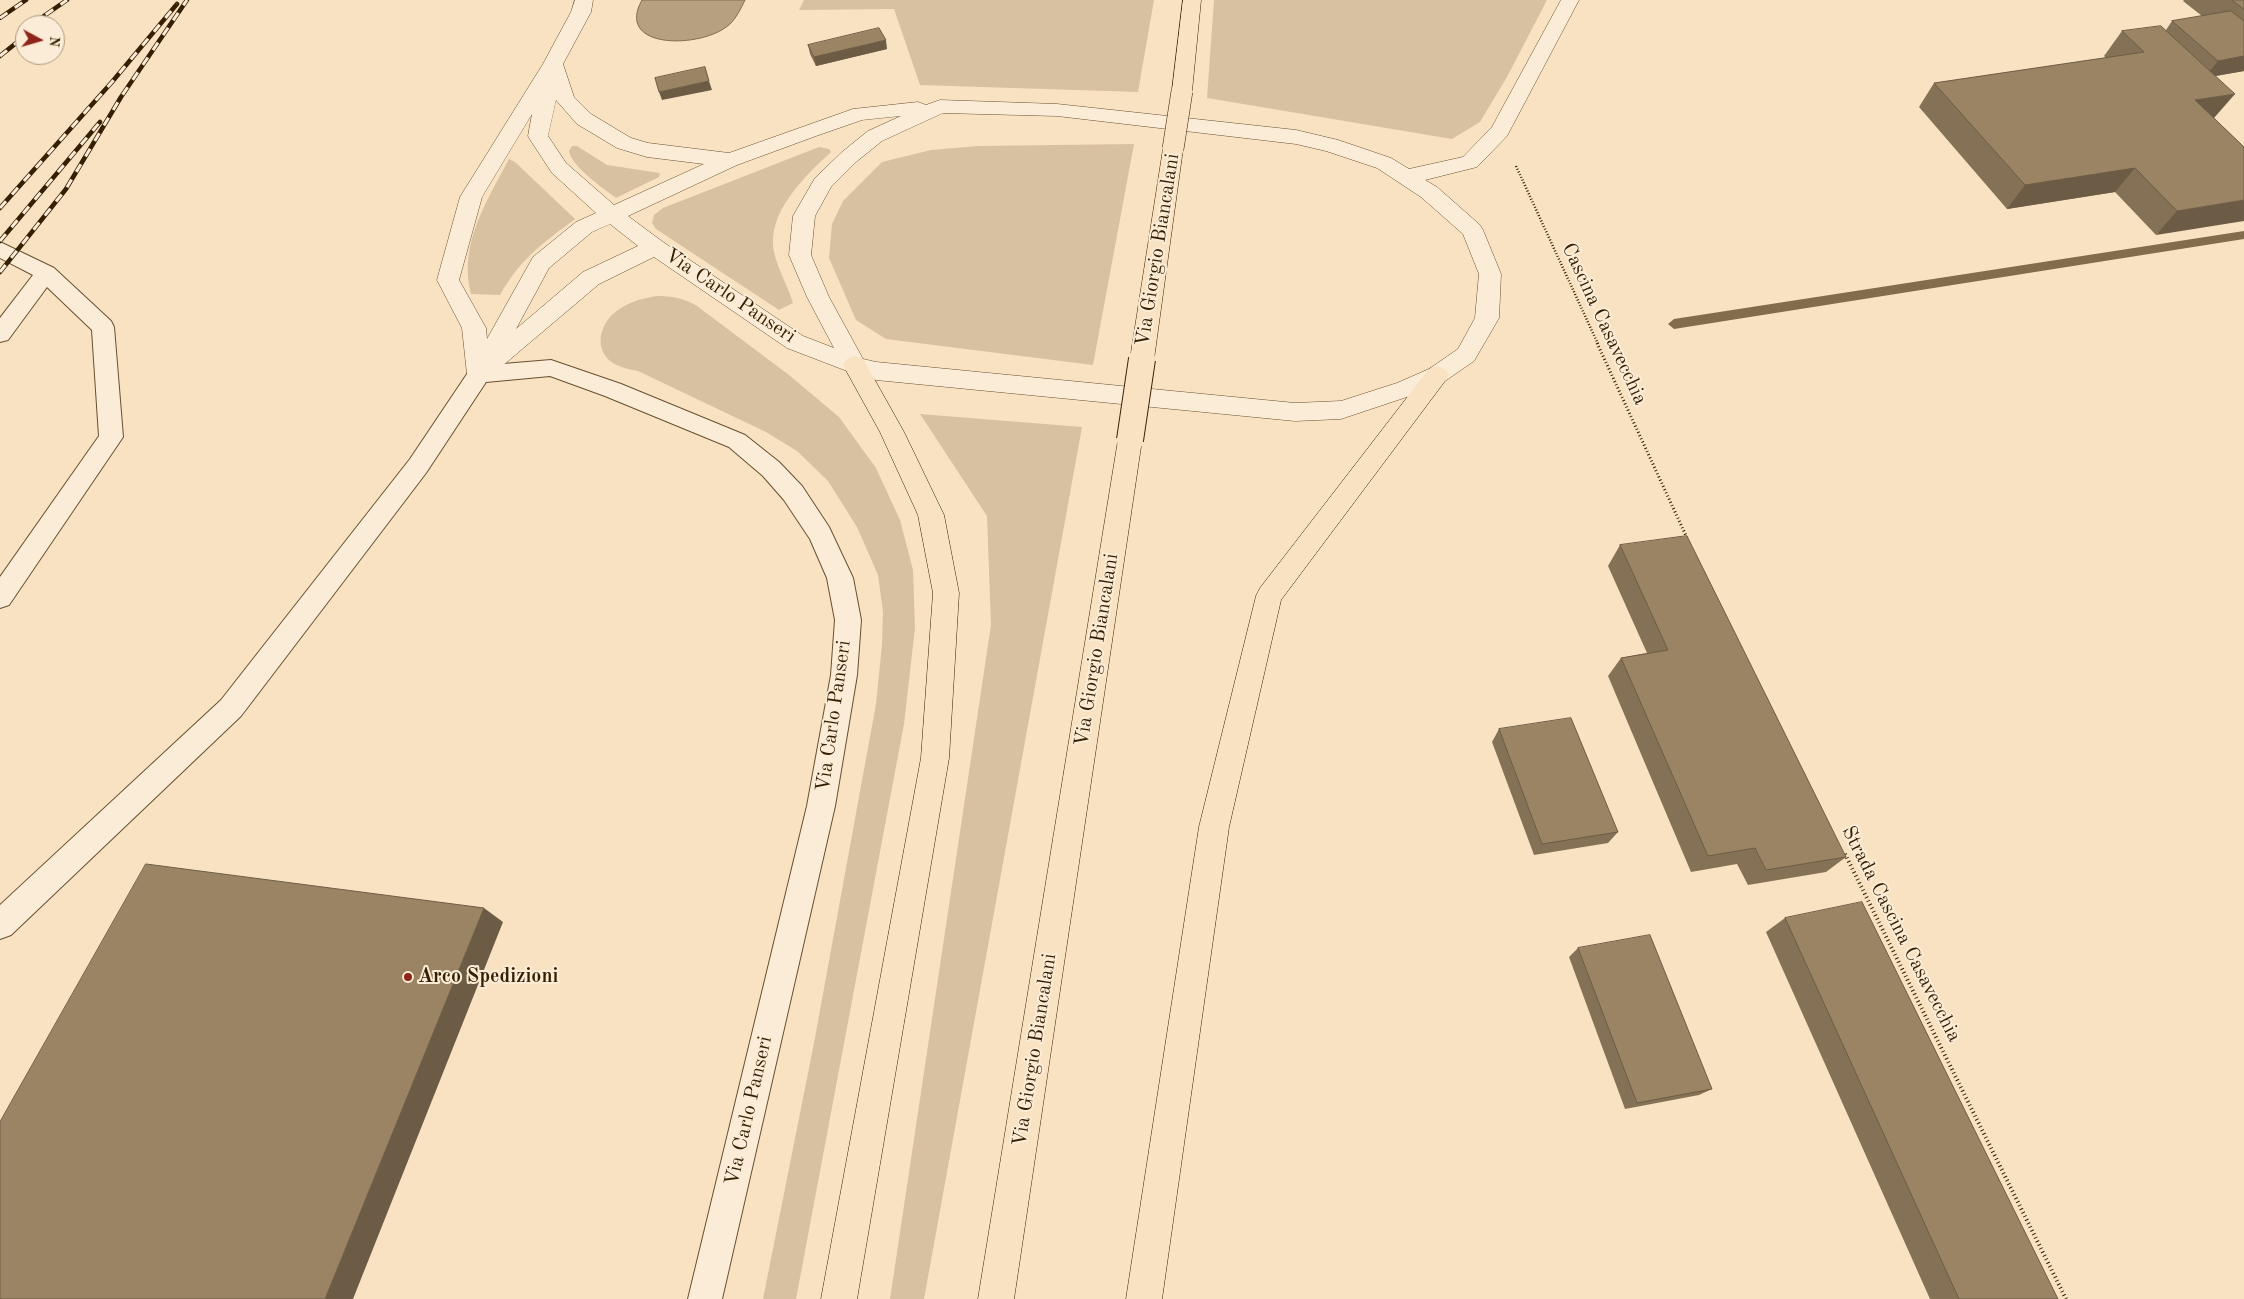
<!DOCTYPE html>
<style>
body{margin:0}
#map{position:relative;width:2244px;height:1299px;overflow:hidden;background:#f9e2c1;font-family:"Old Standard TT",serif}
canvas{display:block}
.north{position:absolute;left:15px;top:15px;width:50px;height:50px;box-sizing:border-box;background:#fbecd7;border:1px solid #ac9a81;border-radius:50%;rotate:96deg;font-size:14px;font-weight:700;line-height:20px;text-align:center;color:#351f00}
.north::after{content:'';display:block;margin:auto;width:18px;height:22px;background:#8f2418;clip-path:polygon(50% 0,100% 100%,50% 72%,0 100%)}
</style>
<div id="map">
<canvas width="2244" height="1299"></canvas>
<div class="north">N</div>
</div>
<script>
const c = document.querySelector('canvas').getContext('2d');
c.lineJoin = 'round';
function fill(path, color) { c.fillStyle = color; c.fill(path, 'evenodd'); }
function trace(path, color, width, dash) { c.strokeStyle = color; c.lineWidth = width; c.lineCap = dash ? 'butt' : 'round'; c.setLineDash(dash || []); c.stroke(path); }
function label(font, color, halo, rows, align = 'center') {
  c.font = font + ' "Old Standard TT",serif'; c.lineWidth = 4; c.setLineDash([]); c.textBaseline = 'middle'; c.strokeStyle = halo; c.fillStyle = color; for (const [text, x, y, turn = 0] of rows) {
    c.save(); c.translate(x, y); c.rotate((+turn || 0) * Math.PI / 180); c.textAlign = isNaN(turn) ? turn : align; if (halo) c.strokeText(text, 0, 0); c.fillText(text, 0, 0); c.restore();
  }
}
const green = new Path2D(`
 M 804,0 L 1154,0 L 1138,92 L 920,85 L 894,9 L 799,10 Z
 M 1214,0 L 1547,0 L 1507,77 L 1480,122 L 1452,139 L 1207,98 Z
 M 1134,144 L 1093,365 L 886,339 L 856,320 L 829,258 L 832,224 L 843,201 L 882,162 L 931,150 L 978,146 Z
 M 572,146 L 577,146 L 607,165 L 660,173 L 659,177 L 616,198 C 603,188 572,167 569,151 Z
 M 819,147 L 829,149 L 831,152 C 805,176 766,213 774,252 C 778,270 788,286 793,303 L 779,310 L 656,229 L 652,223 L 654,215 L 663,208 Z
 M 509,159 L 515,162 L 575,219 C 543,243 520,259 500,295 L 471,294 C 458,245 487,201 509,159 Z
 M 656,296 C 672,296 683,298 697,306 L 789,375 L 839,417 L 876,468 L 900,520 L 913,570 L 915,628 L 904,724 L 796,1299 L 763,1299 L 814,1043 L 876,704 L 882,645 L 883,612 L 878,575 L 857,527 L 828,481 L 797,451 L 766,432 L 638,371 C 628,369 617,367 609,360 C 595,347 600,326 613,314 C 625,303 640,299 656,296 Z
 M 920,414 L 1082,427 L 924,1299 L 890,1299 L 991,625 L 987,516 Z`);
const water = new Path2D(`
 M 642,0 L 745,0 C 741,8 737,17 731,23 C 706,49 613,51 642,0 Z`);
const stream = new Path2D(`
 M 2244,231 L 2244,239 L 1674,329 L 1668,324 L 1674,319 Z`);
const pathFar2 = new Path2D(`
 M 1516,166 L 1598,344`);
const pathFar1 = new Path2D(`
 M 1597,343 L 1688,540`);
const path = new Path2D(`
 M 1845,854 L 2066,1299`);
const lane = new Path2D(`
 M 0,242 L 54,268 L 111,321 L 114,327 L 123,437 L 9,605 L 0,608 L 0,577 L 99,436 L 92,330 L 47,287 L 8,340 L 0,342 L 0,318 L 33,275 L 0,258 Z
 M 551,360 L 621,384 L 745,435 L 779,462 L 802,486 L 829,527 L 853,578 L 861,620 L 857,675 L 835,806 L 722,1299 L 688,1299 L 807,806 L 831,675 L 835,620 L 827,578 L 810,539 L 784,500 L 763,476 L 729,447 L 605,396 L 550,376 L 486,382 L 426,473 L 241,716 L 11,935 L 0,939 L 0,905 L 221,700 L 410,459 L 471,368 L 479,366 Z`);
const street = new Path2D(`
 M 575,0 L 593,0 L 591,12 L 563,64 L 574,97 L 591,114 L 631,138 L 648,143 L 729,153 L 853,109 L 918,102 L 926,105 L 940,100 L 1057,104 L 1296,130 L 1338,140 L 1391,158 L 1409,169 L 1463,157 L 1492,127 L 1561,0 L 1579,0 L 1507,136 L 1477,167 L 1425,180 L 1437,187 L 1480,225 L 1483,230 L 1501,274 L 1499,318 L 1474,361 L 1445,381 L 1413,395 L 1341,419 L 1295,421 L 876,380 L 847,371 L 787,348 L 654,257 L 599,284 L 501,367 L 493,370 L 487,380 L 479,383 L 471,380 L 467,374 L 462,328 L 437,280 L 460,197 L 543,64 L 571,12 ZM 556,100 L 577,124 L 617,148 L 647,157 L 704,164 L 614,205 L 566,163 L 548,136 ZM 943,113 L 1057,116 L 1296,144 L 1326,151 L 1377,168 L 1421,197 L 1463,234 L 1479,274 L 1475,318 L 1458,349 L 1429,369 L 1397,383 L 1341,401 L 1295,403 L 876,362 L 863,359 L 829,297 L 811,255 L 815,216 L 831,187 L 856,162 L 882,141 ZM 532,114 L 528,136 L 531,141 L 552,173 L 596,213 L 576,222 L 533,257 L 487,339 L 486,328 L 459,280 L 482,197 ZM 901,116 L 868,131 L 842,152 L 815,178 L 793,216 L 789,255 L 807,297 L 834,348 L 803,336 L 663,242 L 628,216 L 737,165 L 816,136 L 862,120 ZM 610,224 L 638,246 L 583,272 L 516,329 L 549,268 L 592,232 Z`);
const primary = new Path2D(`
 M 1183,0 L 1201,0 L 1192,91 L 1189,95 L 1182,97 L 1175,95 L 1172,91 Z
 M 1173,142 L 1180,144 L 1183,149 L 1154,359 L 1150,365 L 1142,368 L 1134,365 L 1130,359 L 1163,149 L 1166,144 Z
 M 855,356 L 863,359 L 904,432 L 944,515 L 959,593 L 949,758 L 857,1299 L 821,1299 L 921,758 L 933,593 L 918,515 L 880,432 L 843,365 L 847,359 Z
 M 1437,366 L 1445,369 L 1449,375 L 1445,381 L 1281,600 L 1229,827 L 1162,1299 L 1126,1299 L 1199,827 L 1256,596 L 1260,588 L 1429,369 Z
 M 1130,430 L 1139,433 L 1142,440 L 1014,1299 L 978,1299 L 1118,440 L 1121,433 Z`);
const rail = new Path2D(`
 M 0,18 L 26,0
 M 31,25 L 67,0
 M 0,56 L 25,36
 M 0,208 L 112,82 L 177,4
 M 0,241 L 100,122
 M 0,272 L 66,189 L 121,97 L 187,0`);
const primaryBridgeFar1 = new Path2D(`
 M 1173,149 L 1182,91`);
const primaryBridge = new Path2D(`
 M 1130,440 L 1142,359`);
const wall = new Path2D(`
 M 2184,0 L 2244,0 L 2244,71 L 2215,76 L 2214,118 L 2244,147 L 2156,235 L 2115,192 L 2007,209 L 1919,107 L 1934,83 L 2106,58 L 2104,56 L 2122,31 L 2166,30 L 2172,21 L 2202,16 L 2183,1 Z
 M 808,45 L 887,49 L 816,66 L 810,54 Z
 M 1620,545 L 1846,857 L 1826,872 L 1748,885 L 1737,864 L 1691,872 L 1608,676 L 1621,658 L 1647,653 L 1608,566 Z
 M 1499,729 L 1618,832 L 1608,843 L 1534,855 L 1492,742 Z
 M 1785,918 L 2058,1299 L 1930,1299 L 1766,932 Z
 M 1578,948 L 1712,1089 L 1699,1095 L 1625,1109 L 1569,957 Z`);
const shadedWall = new Path2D(`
 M 886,40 L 887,49 L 816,66 L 814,57 Z
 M 2244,56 L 2244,71 L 2204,78 L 2218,61 Z
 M 709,81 L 712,90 L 662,100 L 659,92 Z
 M 2235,94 L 2214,118 L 2195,100 Z
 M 2135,168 L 2115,192 L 2007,209 L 2025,185 Z
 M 2244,200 L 2244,221 L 2156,235 L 2177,211 Z
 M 484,908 L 503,922 L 353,1299 L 325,1299 Z`);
const building = new Path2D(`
 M 2232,0 L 2244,0 L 2244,9 Z
 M 2231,11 L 2244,21 L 2244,56 L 2218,61 L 2172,21 Z
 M 2161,26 L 2235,94 L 2195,100 L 2244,147 L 2244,200 L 2177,211 L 2135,168 L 2025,185 L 1934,83 L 2144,52 L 2122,31 Z
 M 879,28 L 886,40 L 814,57 L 808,45 Z
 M 705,67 L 709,81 L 659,92 L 655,78 Z
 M 1687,536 L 1846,857 L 1766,870 L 1755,848 L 1708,856 L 1621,658 L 1668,650 L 1620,545 Z
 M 1571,718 L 1618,832 L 1542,844 L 1499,729 Z
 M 146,864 L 484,908 L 325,1299 L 0,1299 L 0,1122 Z
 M 1862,902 L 2058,1299 L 1959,1299 L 1785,918 Z
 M 1650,935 L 1712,1089 L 1637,1103 L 1578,948 Z`);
const markers = [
 [408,977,5,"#8f2418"]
];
const streetNames = [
 ["Via Giorgio Biancalani",1158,250,-81],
 ["Via Carlo Panseri",730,296,34],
 ["Cascina Casavecchia",1604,324,65],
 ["Via Giorgio Biancalani",1097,650,-81],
 ["Via Carlo Panseri",834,716,-82],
 ["Strada Cascina Casavecchia",1901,934,63],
 ["Via Giorgio Biancalani",1035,1050,-81],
 ["Via Carlo Panseri",749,1111,-77]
];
const poiNames = [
 ["Arco Spedizioni",418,977]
];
fill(green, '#d8c1a0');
fill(water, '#b6a07f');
trace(water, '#826c4c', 1);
fill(stream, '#826c4c');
trace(lane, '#665030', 2);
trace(street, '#665030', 1);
trace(primary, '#351f00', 1);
trace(pathFar2, '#351f00', 2.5, [1, 2]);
trace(pathFar1, '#351f00', 3, [1, 2.5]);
trace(path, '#351f00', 4, [1, 3]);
fill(lane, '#fbecd7');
fill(street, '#fbecd7');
fill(primary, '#f9e2c1');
trace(rail, '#351f00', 4.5);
trace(rail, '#fbecd7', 3, [9]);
trace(primaryBridgeFar1, '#351f00', 22, []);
trace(primaryBridge, '#351f00', 28, []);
trace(primaryBridgeFar1, '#f9e2c1', 21);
trace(primaryBridge, '#f9e2c1', 26);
fill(wall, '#857256');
fill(shadedWall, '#6c5c46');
fill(building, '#9b8464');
trace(building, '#6c5c46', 1);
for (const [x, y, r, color] of markers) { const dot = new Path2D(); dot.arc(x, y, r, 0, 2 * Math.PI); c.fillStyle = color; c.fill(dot); trace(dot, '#fbecd7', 2); }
label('20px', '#351f00', '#fbecd7', streetNames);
label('bold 20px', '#351f00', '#fbecd7', poiNames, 'left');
</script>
